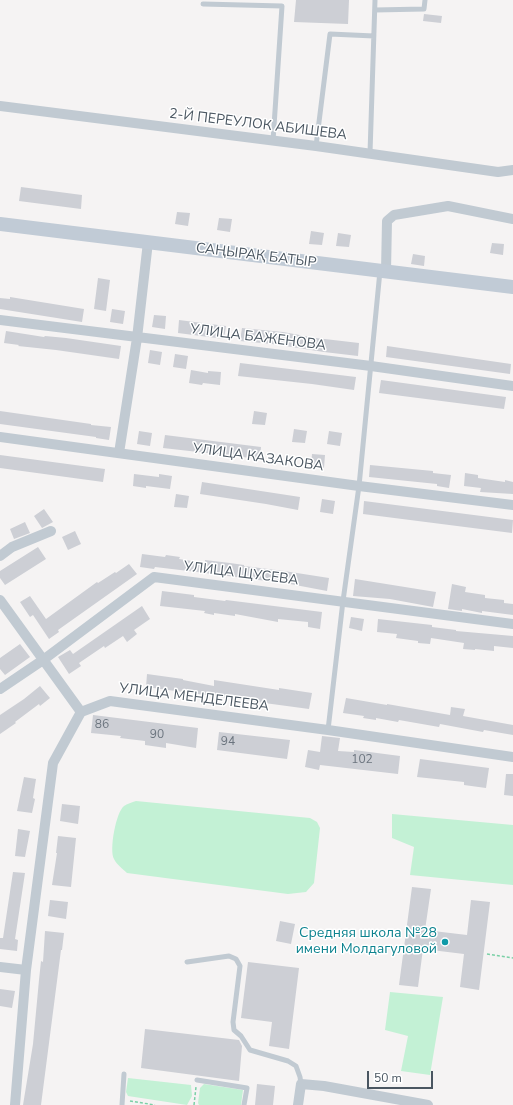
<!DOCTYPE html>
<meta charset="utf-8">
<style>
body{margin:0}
#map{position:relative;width:513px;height:1105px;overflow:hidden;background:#f5f3f3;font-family:"Nunito Sans",sans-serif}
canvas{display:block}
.scale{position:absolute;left:367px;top:1071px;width:66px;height:18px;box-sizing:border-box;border:2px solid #4a5661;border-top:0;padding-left:5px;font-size:12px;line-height:14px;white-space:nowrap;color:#4a5661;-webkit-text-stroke:3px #fff;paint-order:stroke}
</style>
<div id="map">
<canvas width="513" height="1105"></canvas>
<div class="scale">50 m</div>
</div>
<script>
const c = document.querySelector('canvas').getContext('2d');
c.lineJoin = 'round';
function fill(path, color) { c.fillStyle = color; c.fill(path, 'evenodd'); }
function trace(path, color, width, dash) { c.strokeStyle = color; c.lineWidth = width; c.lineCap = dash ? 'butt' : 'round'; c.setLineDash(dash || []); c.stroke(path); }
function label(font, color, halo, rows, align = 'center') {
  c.font = font + ' "Nunito Sans",sans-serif'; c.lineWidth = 3; c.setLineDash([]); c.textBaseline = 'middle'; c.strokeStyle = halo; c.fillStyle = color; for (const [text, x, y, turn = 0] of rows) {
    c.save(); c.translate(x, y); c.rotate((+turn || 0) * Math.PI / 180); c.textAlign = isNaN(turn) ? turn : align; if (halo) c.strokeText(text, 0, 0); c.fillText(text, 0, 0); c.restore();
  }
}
const green = new Path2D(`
 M 136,801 L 310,818 L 317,822 L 320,828 L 314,883 L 306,892 L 288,894 L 127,873 C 123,869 117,865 114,859 C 109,850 116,812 124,806 C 127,804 132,802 136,801 Z
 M 392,814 L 513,825 L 513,885 L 410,875 L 414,847 L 392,838 Z
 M 390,992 L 443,997 L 430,1075 L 401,1071 L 408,1036 L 385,1030 Z
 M 128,1078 L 191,1085 L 192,1096 L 187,1105 L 128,1096 L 126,1092 Z
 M 204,1084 L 243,1090 L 241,1105 L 199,1105 L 198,1103 L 200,1088 Z`);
const building = new Path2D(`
 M 296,0 L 349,0 L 348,24 L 294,22 Z
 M 424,14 L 442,16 L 441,23 L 423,21 Z
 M 21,187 L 82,195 L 81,209 L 19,201 Z
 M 177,212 L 190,213 L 188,226 L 175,224 Z
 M 219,218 L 232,219 L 230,232 L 217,230 Z
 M 311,231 L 324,233 L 322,245 L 309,244 Z
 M 338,233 L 351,235 L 349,247 L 336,246 Z
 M 492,243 L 504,244 L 503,255 L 490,253 Z
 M 413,254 L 425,256 L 424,266 L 411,264 Z
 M 98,278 L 110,280 L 106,311 L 94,309 Z
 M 10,297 L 84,309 L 82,322 L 0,309 L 0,298 L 10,299 Z
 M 112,309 L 125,311 L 123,324 L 110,322 Z
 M 154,315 L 166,316 L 165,329 L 152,327 Z
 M 179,320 L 226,326 L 224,339 L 178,333 Z
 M 242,328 L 283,332 L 316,338 L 359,343 L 358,356 L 324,352 L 272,344 L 240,341 Z
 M 6,331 L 44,337 L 45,336 L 66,338 L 121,346 L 119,359 L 56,350 L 18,346 L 19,345 L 4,343 Z
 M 387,346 L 511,364 L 510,374 L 386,357 Z
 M 150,350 L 162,352 L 160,365 L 148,363 Z
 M 175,354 L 188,356 L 186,369 L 173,367 Z
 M 240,363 L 356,377 L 354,390 L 312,384 L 238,376 Z
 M 191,370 L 208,373 L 208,371 L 221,372 L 220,385 L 203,383 L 202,385 L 189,383 Z
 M 381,380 L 506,397 L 504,409 L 379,393 Z
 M 0,411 L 91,424 L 91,425 L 111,427 L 109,440 L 96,438 L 96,437 L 0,424 Z
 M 254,411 L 267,413 L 265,425 L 252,424 Z
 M 294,429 L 307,431 L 305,443 L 292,442 Z
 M 139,431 L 152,433 L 150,446 L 137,444 Z
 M 329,431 L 342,433 L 340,446 L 327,444 Z
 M 165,435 L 261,447 L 260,459 L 163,448 Z
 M 312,454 L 325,455 L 324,468 L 311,466 Z
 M 0,455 L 105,469 L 103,482 L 0,468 Z
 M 370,465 L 433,471 L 433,473 L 451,475 L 449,488 L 437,486 L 437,484 L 369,477 Z
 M 465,473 L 478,475 L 478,478 L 505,482 L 505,480 L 513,482 L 513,494 L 480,492 L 481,488 L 464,486 Z
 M 134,474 L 159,477 L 159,474 L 172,476 L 170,489 L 146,486 L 146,488 L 133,486 Z
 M 202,482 L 300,497 L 298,510 L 266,504 L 200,494 Z
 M 176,494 L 189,496 L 187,508 L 174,507 Z
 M 322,499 L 335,501 L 333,514 L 320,512 Z
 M 364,501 L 513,520 L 512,533 L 363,514 Z
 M 44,509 L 53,522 L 42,528 L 34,516 Z
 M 25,522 L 30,533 L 14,539 L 10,529 Z
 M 75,531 L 81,544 L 68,550 L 62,537 Z
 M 38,547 L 46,559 L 5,585 L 0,578 L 0,571 Z
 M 142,554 L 165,557 L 166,555 L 180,557 L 179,559 L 205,563 L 205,560 L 230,563 L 244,565 L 244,566 L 284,571 L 329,578 L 327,591 L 290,584 L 197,572 L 155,567 L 154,569 L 140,567 Z
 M 129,564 L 137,574 L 58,630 L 59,632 L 49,639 L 33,615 L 30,617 L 20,602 L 30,596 L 46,619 L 97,582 L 98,583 L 115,572 L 116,573 Z
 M 355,579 L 436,592 L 433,607 L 390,599 L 353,596 Z
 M 452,584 L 466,587 L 465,592 L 485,595 L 485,598 L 504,600 L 504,603 L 513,604 L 513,615 L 482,611 L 482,613 L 462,609 L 462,611 L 448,609 Z
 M 162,591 L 194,595 L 194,597 L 225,601 L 226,600 L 322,612 L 320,629 L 308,627 L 308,622 L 278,619 L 278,622 L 235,614 L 235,616 L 214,613 L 214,615 L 204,613 L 205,611 L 160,606 Z
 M 142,606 L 150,619 L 134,630 L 137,634 L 127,642 L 123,636 L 105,648 L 104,646 L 79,663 L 81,666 L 69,674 L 58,657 L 70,650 L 73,654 Z
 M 351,617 L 364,619 L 362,631 L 349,628 Z
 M 378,619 L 432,625 L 432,627 L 456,630 L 456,631 L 513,636 L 513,648 L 494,646 L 494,651 L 475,649 L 475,650 L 463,649 L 464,643 L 431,638 L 430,644 L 418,643 L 418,641 L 396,638 L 397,634 L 377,632 Z
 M 20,644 L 30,657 L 5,675 L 0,669 L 0,658 Z
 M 147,674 L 183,679 L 183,680 L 214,686 L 214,680 L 279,690 L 279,688 L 312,693 L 309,709 L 146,687 Z
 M 40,686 L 50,698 L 40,706 L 39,704 L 15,722 L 16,723 L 0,734 L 0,715 L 24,699 Z
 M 346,698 L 387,705 L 387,704 L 450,715 L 451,707 L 465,709 L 463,716 L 513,725 L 513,735 L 484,730 L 483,732 L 440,724 L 439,727 L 399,720 L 398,722 L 376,718 L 376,720 L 363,718 L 364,716 L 343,713 Z
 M 93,715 L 198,728 L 196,748 L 166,743 L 166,748 L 145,745 L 145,741 L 120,738 L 121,736 L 91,733 Z
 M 219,732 L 290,740 L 287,759 L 217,750 Z
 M 322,736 L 340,738 L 338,751 L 354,752 L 354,750 L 400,756 L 398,774 L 320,765 L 319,770 L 305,767 L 308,750 L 320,752 Z
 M 420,759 L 489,768 L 486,788 L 464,785 L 464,782 L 417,777 Z
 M 506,774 L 513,774 L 513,796 L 504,795 Z
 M 24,777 L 36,779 L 33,798 L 35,799 L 32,813 L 17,811 Z
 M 62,804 L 80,806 L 78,824 L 60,821 Z
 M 18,829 L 30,831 L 25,857 L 15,856 Z
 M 58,836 L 76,838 L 71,887 L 52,885 L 57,853 L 56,853 Z
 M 13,872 L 25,873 L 15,939 L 18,940 L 17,951 L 0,949 L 0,938 L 3,938 Z
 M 412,887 L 431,889 L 425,930 L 467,935 L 471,900 L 490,902 L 479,990 L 460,987 L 464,954 L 423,949 L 418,987 L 399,985 Z
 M 50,900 L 68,902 L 66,919 L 48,916 Z
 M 280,921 L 295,924 L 291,944 L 276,941 Z
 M 45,931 L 64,933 L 62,950 L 61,950 L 41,1105 L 23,1105 L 33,1044 L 39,980 L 41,961 L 43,962 Z
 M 248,962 L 299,968 L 289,1049 L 269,1046 L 272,1022 L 241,1018 Z
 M 0,989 L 15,991 L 12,1008 L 0,1006 Z
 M 145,1029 L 239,1040 L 242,1046 L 239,1081 L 141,1068 Z
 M 257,1084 L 275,1086 L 273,1105 L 255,1105 Z`);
const path = new Path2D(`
 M 487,954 L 513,958
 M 130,1101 L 155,1105
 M 194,1105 L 196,1087`);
const lane = new Path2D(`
 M 203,4 L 282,6 L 273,141
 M 375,10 L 424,9 L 425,0
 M 316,146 L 330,34 L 374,36
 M 370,153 L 375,0
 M 328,730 L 343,601 L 359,486 L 380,271
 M 187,962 L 229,956 L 236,959 L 240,966 L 233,1022 L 234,1030 L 241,1036 L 250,1050 L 288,1061 L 296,1066 L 300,1077 L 301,1084
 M 197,1080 L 247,1088 L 244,1105
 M 122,1105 L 124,1074`);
const street = new Path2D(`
 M 0,106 L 316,146 L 498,172 L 513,170
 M 386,271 L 387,221 L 394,215 L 448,206 L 513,219
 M 0,320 L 371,366 L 513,386
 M 0,437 L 359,486 L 513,505
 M 119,453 L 137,338 L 148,242
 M 0,556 L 12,547 L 51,531
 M 0,600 L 81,712
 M 0,689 L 43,660 L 154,577 L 513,624
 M 0,967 L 26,970
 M 15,1105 L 26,970 L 53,763 L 81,712 L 110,701 L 328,730 L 513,757
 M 298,1105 L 301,1084 L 324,1086 L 428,1105`);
const secondary = new Path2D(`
 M 0,224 L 513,287`);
const markers = [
 [445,942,4,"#0f9aa8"]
];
const numberNames = [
 ["86",102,725],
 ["90",157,735],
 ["94",228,742],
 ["102",362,760]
];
const streetNames = [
 ["2-Й ПЕРЕУЛОК АБИШЕВА",258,125,7],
 ["САҢЫРАҚ БАТЫР",256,256,7],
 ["УЛИЦА БАЖЕНОВА",258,338,7],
 ["УЛИЦА КАЗАКОВА",258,458,8],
 ["УЛИЦА ЩУСЕВА",241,574,7],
 ["УЛИЦА МЕНДЕЛЕЕВА",194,698,7]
];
const cultureNames = [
 ["Средняя школа №28",437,934],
 ["имени Молдагуловой",437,950]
];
fill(green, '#c3f1d5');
fill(building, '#cdcfd5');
trace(path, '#7ad0a6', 1.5, [3, 2]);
trace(lane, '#c1cad2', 5);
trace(street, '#c1cad2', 10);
trace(secondary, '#c1cbd6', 14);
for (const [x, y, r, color] of markers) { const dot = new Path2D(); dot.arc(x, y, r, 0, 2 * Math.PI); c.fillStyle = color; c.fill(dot); trace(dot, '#fff', 1.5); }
label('12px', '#6b747e', null, numberNames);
label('14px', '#4a5661', '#fff', streetNames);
label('14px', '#0d838f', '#fff', cultureNames, 'right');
</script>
